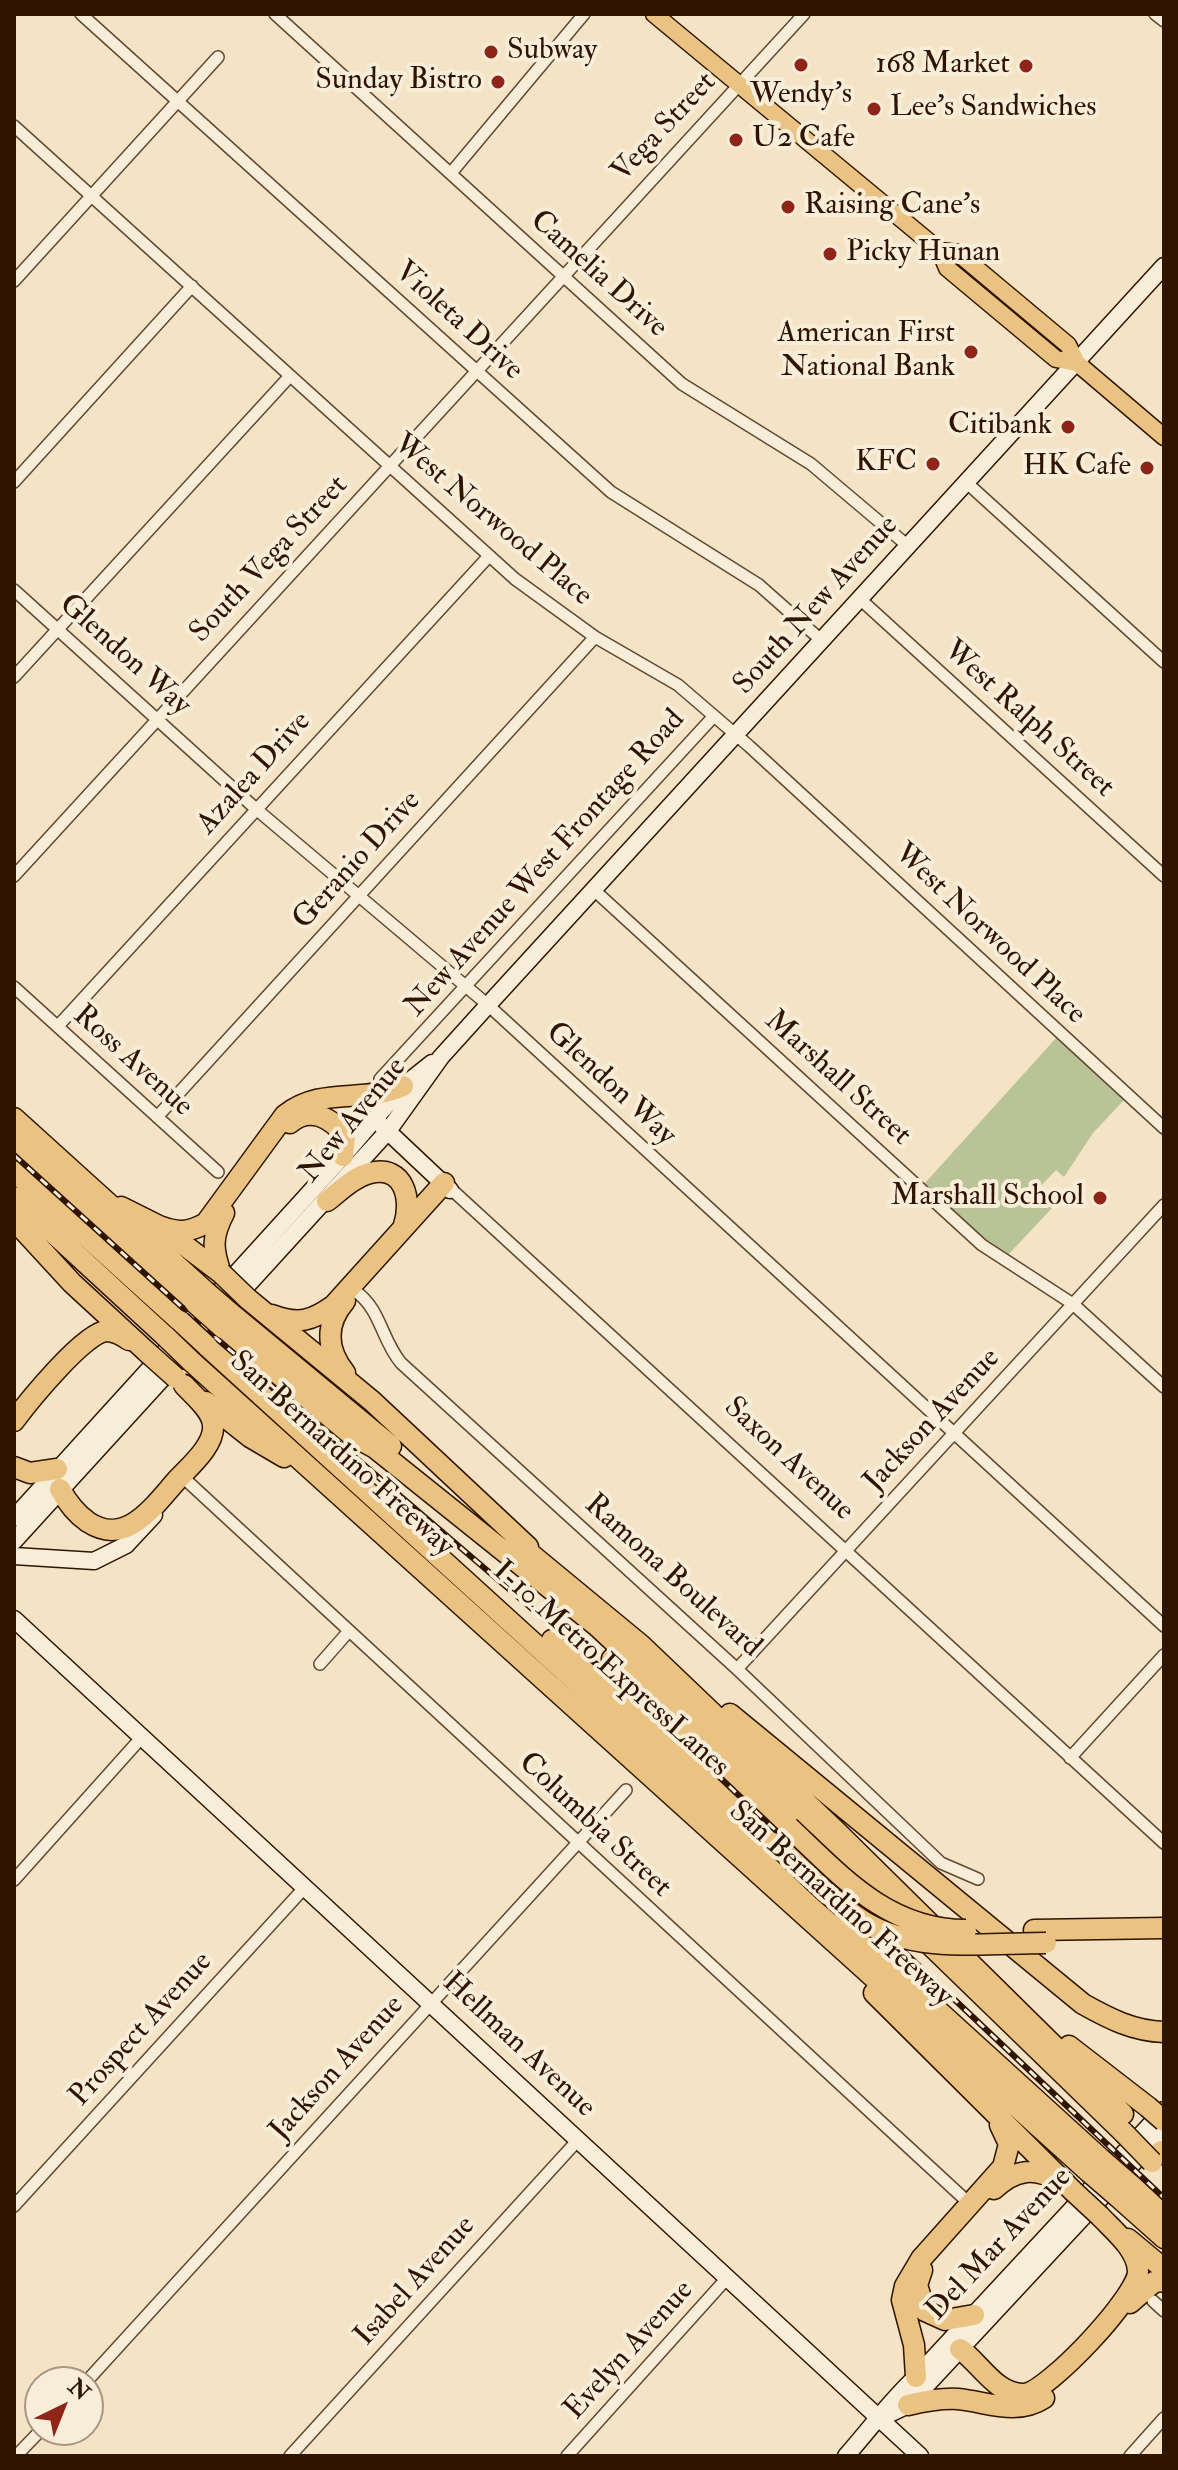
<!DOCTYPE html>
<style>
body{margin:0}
#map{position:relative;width:1178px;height:2470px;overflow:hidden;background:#f4e3c5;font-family:"IM FELL Double Pica",serif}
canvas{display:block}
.frame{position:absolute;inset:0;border:16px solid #2f1400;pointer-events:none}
.north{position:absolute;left:24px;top:2366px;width:80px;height:80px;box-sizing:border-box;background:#f8edd9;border:2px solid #a89682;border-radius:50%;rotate:43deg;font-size:22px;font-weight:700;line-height:32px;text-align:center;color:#2f1400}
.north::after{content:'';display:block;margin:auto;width:28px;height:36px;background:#8f2418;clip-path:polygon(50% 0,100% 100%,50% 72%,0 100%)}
</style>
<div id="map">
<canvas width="1178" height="2470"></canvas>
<div class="frame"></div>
<div class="north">N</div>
</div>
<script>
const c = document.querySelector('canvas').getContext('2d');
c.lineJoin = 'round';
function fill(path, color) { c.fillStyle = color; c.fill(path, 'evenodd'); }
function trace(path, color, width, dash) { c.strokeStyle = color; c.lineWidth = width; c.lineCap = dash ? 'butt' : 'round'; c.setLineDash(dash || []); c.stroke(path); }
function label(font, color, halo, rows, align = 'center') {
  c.font = font + ' "IM FELL Double Pica",serif'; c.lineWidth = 8; c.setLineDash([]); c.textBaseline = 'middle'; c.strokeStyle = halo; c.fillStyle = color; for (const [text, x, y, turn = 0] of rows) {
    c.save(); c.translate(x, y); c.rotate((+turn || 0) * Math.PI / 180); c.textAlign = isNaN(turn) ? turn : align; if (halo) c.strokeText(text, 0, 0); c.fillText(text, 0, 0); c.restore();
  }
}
const green = new Path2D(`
 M 1057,1037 L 1124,1100 L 1093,1133 L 1064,1177 L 1056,1170 L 1038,1189 L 1053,1207 L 1007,1256 L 988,1244 L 925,1183 Z`);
const street = new Path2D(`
 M 81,14 L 611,492 L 759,585 L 821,640
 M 275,14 L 682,384 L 811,464 L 908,546
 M 1155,14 L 1164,21
 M 14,126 L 515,579 L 595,637 L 678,685 L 749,746 L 1164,1128
 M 451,173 L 584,14
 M 14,281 L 218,57
 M 14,482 L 192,286
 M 967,483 L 1164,662
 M 14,590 L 256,809 L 488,1005 L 1164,1626
 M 860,599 L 1164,876
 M 14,677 L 290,376
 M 14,876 L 804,14
 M 594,890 L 982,1245 L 1073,1304 L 1164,1387
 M 14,987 L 218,1172
 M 58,1026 L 489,556
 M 380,1079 L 714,716
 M 157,1117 L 595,637
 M 451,1189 L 1164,1843
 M 355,1291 C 381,1309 381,1339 401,1363 L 737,1669 L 941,1863 L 978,1879
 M 186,1480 L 971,2205
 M 320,1664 L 349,1631
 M 737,1669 L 1164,1205
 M 1070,1758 L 1164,1655
 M 14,1880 L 142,1737
 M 14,2206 L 306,1886
 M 1153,2301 L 1164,2311
 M 86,2382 L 626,1790
 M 16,2456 L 41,2430
 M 290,2456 L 578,2140
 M 567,2456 L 728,2277
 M 1130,2456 L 1164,2418`);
const secondary = new Path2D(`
 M 381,1125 L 450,1190
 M 14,1518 L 343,1156 L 403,1086 L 432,1063
 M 14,1541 L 388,1131 L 441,1057 L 488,1005 L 1164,266
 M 14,1556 L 94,1561 L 126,1545 L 154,1515
 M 14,1619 L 920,2456
 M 879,2419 L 908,2405 L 1164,2130
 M 846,2456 C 870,2429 890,2401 916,2377 L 1164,2110`);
const primary = new Path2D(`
 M 654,14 L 940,251 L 947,268 L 1056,359 L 1077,363
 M 940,251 L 958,253 L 1068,345 L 1077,363 L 1164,437`);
const highway = new Path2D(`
 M 14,1118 L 205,1291
 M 290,1123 C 309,1106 332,1117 345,1137 L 343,1156
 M 14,1140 L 195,1303
 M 14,1171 L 180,1321
 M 14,1197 L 165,1336
 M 327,1201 C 340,1191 354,1177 370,1173 C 405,1164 412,1201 404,1225
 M 121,1207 L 159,1226 L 221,1273
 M 14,1220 L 72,1283 L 148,1353
 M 159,1226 C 178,1233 188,1233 206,1223 L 285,1115 C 322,1086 362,1104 403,1086
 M 221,1273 C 212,1249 212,1236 224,1213
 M 248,1299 L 372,1401 L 528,1547
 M 272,1315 C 298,1325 312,1321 334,1305 L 444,1183
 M 234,1316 L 391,1446
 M 223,1328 L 353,1436 L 375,1448 L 597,1626 L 753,1771 L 889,1904
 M 207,1346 L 1101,2159
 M 192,1362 L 1089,2172
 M 345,1373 C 326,1349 325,1324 345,1301
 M 206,1402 L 250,1437 L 284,1457
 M 14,1421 C 28,1402 84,1333 106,1331 C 115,1331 122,1335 129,1340
 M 14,1467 L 30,1473 L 57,1469
 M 60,1489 C 67,1502 75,1513 88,1522 C 126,1547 153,1507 177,1480 C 190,1466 215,1445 213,1425 C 212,1410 194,1396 184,1385
 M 515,1541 L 641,1645 L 836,1831 L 1123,2114
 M 552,1640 L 732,1804
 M 612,1659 L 789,1827
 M 730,1714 L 1083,2004 C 1110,2019 1133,2031 1164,2032
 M 1034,1930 L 1164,1928
 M 920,1935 L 1124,2133
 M 874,1993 L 1073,2191
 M 1069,2046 L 1148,2107
 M 1161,2151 L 1164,2154
 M 1131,2185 L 1164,2215
 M 994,2189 C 1014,2170 1034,2166 1058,2181
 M 1118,2197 L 1164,2238
 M 1128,2239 L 1164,2269
 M 922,2270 L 917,2285 L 925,2311 L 945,2320 L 974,2315
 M 1130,2303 L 1154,2282 L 1164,2281
 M 960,2349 C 980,2363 996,2395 1024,2394 C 1048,2392 1139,2295 1138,2271 C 1137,2249 1114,2231 1100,2216
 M 916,2377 L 914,2345 L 902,2300 L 905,2286 L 921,2259 L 1003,2167 L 1009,2144 L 1000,2125
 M 908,2405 C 925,2401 940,2398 958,2399 C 988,2402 1016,2416 1044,2398`);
const rail = new Path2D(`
 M 14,1155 L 216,1338 L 636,1698 L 1164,2198`);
const highwayBridge = new Path2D(`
 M 221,1273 L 248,1299
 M 205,1291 L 234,1316
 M 195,1303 L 223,1328
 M 180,1321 L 207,1346
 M 165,1336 L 192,1362
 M 148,1353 L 176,1378
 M 789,1827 C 842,1877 888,1930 966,1930
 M 774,1843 C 803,1869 830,1900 863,1921 C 915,1954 988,1943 1046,1943
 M 1148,2107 L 1164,2121
 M 1124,2133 L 1152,2162
 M 1101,2159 L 1131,2185
 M 1089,2172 L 1118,2197
 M 1073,2191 L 1100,2216`);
const markers = [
 [491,52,8,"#8f2418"],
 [801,65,8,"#8f2418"],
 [1026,66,8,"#8f2418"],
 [498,82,8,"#8f2418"],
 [874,109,8,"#8f2418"],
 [736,140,8,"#8f2418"],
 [788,207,8,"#8f2418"],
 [830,254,8,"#8f2418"],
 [971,352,8,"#8f2418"],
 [1068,427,8,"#8f2418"],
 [933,464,8,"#8f2418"],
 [1147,468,8,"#8f2418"],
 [1100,1198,8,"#8f2418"]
];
const poiNames = [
 ["Subway",507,52,"left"],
 ["168 Market",1010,66],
 ["Sunday Bistro",482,82],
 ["Wendy's",801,96,"center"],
 ["Lee's Sandwiches",890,109,"left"],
 ["U2 Cafe",752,140,"left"],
 ["Raising Cane's",804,207,"left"],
 ["Picky Hunan",846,254,"left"],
 ["American First",955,335],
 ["National Bank",955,369],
 ["Citibank",1052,427],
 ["KFC",917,464],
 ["HK Cafe",1131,468],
 ["Marshall School",1084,1198]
];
const streetNames = [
 ["Vega Street",665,128,-47],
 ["Camelia Drive",598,275,42],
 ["Violeta Drive",458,322,42],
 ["West Norwood Place",492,521,40],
 ["South Vega Street",270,560,-47],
 ["South New Avenue",817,606,-48],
 ["Glendon Way",124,656,42],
 ["West Ralph Street",1028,720,42],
 ["Azalea Drive",255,774,-48],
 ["Geranio Drive",358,861,-48],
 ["New Avenue West Frontage Road",546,864,-48],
 ["West Norwood Place",989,935,43],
 ["Ross Avenue",132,1062,42],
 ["Marshall Street",837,1079,42],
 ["Glendon Way",610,1085,43],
 ["New Avenue",354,1121,-51],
 ["Jackson Avenue",933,1421,-47],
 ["San Bernardino Freeway",341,1455,42],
 ["Saxon Avenue",788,1460,43],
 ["Ramona Boulevard",672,1577,42],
 ["I-10 Metro ExpressLanes",610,1670,42],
 ["Columbia Street",594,1826,43],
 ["San Bernardino Freeway",840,1905,42],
 ["Prospect Avenue",142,2030,-48],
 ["Hellman Avenue",518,2046,43],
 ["Jackson Avenue",338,2069,-48],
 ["Del Mar Avenue",1000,2245,-47],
 ["Isabel Avenue",416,2282,-48],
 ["Evelyn Avenue",630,2351,-48]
];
fill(green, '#b9c496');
trace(street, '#604831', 14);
trace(secondary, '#2f1400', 19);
trace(primary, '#2f1400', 19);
trace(highway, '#2f1400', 23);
trace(street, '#f8edd9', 11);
trace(secondary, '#f8edd9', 16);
trace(primary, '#eac282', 16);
trace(highway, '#eac282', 20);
trace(rail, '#2f1400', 6);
trace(rail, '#f8edd9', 3, [9]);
trace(highwayBridge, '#2f1400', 23, []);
trace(highwayBridge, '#eac282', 20);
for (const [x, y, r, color] of markers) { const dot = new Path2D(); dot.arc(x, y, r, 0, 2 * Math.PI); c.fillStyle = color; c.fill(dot); trace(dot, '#f8edd9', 3); }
label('30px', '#2f1400', '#f8edd9', poiNames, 'right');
label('30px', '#2f1400', '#f8edd9', streetNames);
</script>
